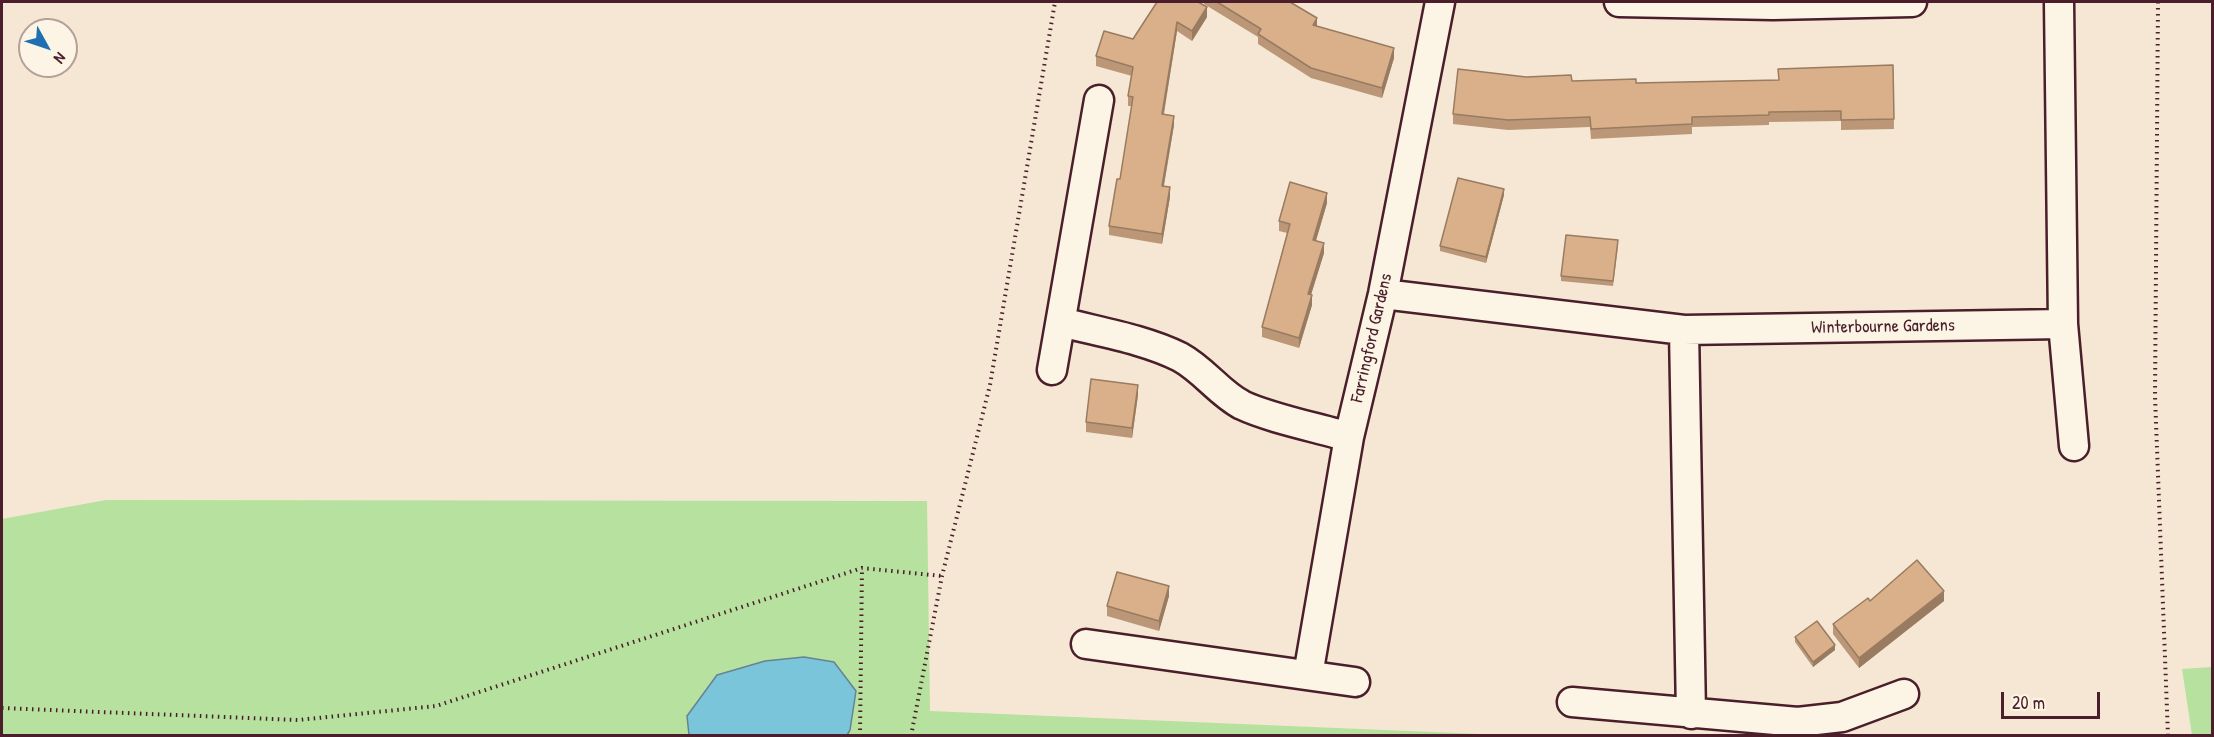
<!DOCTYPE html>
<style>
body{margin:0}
#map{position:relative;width:2214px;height:737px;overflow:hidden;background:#f5e7d3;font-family:"Patrick Hand",sans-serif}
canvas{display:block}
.frame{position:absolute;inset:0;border:3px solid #4a1f2b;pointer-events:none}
.north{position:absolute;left:18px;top:18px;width:60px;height:60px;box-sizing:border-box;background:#fcf5e5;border:2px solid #b59f9b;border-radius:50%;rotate:130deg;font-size:16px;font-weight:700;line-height:24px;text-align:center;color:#4a1f2b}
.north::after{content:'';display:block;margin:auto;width:21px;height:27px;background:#1f6fb2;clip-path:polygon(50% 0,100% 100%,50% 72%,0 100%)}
.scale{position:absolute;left:2001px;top:692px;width:99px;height:27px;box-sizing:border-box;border:3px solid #4a1f2b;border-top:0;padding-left:8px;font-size:18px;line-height:21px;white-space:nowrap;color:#4a1f2b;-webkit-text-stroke:4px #fcf5e5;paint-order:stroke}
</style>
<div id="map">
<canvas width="2214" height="737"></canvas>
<div class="frame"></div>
<div class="north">N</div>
<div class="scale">20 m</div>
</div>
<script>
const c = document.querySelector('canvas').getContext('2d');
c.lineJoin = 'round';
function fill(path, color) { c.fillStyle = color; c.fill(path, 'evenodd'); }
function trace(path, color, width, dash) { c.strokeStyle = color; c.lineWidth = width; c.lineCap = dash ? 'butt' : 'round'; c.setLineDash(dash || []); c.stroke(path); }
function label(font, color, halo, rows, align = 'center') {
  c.font = font + ' "Patrick Hand",sans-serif'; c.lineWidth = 5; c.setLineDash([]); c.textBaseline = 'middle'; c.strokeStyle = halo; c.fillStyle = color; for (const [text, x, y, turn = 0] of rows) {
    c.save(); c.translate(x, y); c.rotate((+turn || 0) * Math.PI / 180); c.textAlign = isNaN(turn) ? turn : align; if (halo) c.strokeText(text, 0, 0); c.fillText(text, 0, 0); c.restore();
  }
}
const green = new Path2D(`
 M 106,500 L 927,501 L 930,711 L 1504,735 L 847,735 L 850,730 L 687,716 L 689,735 L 2,736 L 2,519 Z
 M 2212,667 L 2212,735 L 2192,735 L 2182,669 Z`);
const water = new Path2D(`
 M 804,657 L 834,662 L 856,691 L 850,730 L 847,735 L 689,735 L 687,716 L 717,675 L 765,661 Z`);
const path = new Path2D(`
 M 2158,2 L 2155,396 L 2168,736
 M 2,708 L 298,720 L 436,706 L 862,568 L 942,576
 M 860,736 L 862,568
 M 911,736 L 942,576 L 990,385 L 1055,2`);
const street = new Path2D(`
 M 1619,2 L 1773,5 L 1912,2
 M 1383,294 L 1684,330 L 2063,324 L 2059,2
 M 1061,322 C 1099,332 1144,339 1180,357 C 1204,370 1219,393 1242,405 C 1269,418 1319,428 1349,437
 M 2063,324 L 2074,446
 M 1684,330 L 1691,714
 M 1052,370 L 1099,100
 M 1086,644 L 1355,682
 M 1308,675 L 1349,437 L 1383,294 L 1440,2
 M 1572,702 L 1798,722 L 1842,717 L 1904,694`);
const wall = new Path2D(`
 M 1157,2 L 1207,17 L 1192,41 L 1177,31 L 1164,114 L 1174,125 L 1164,186 L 1170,197 L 1162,244 L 1109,235 L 1109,226 L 1120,179 L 1132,106 L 1128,106 L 1128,96 L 1132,76 L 1096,66 L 1096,56 L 1133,39 Z
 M 1204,2 L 1290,2 L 1317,26 L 1394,58 L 1382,98 L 1311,78 L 1258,44 L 1258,37 L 1204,4 Z
 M 1893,65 L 1894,129 L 1841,130 L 1841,121 L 1769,122 L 1769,125 L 1692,127 L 1692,134 L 1591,139 L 1590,127 L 1508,130 L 1453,124 L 1453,114 L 1572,81 L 1636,83 L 1778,80 Z
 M 1504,195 L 1486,263 L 1440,251 L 1440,246 Z
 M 1327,203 L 1316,241 L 1324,253 L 1311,295 L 1312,305 L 1299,348 L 1262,337 L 1262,327 L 1287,233 L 1279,231 L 1279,221 Z
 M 1618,246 L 1613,286 L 1561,281 L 1561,276 Z
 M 1138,395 L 1132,438 L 1086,432 L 1086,422 Z
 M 1169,596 L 1159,631 L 1107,616 L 1107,606 Z
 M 1870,601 L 1944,601 L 1859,668 L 1833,634 L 1833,624 Z
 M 1795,637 L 1835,650 L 1813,667 L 1795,642 Z`);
const shadedWall = new Path2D(`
 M 1207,7 L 1207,17 L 1192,41 L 1192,31 Z
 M 1317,18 L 1317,28 L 1313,25 Z
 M 1177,22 L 1177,31 L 1162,123 L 1162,114 Z
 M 1394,48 L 1394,58 L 1382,98 L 1382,88 Z
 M 1174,116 L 1174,125 L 1162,195 L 1162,186 Z
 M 1170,187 L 1170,197 L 1162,244 L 1162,234 Z
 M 1504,189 L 1504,195 L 1486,263 L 1486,257 Z
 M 1327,193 L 1327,203 L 1313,250 L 1313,240 Z
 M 1324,243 L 1324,253 L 1308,304 L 1308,294 Z
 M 1312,295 L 1312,305 L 1299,348 L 1299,338 Z
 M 1138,385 L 1138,395 L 1132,438 L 1132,428 Z
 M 1169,586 L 1169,596 L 1159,631 L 1159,621 Z
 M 1944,591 L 1944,601 L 1859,668 L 1859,658 Z
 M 1835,645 L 1835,650 L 1813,667 L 1813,662 Z`);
const building = new Path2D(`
 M 1157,2 L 1198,2 L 1207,7 L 1192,31 L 1177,22 L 1162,114 L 1174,116 L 1162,186 L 1170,187 L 1162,234 L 1109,226 L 1117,179 L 1120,179 L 1133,97 L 1128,96 L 1133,67 L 1096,56 L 1104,31 L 1133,39 Z
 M 1217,2 L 1290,2 L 1317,18 L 1313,25 L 1394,48 L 1382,88 L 1311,68 L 1258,34 L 1261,29 Z
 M 1893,65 L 1894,119 L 1841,120 L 1841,111 L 1769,112 L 1769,115 L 1692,117 L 1692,124 L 1591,129 L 1590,117 L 1508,120 L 1453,114 L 1458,69 L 1526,77 L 1571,75 L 1572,81 L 1636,79 L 1636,83 L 1779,80 L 1778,69 Z
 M 1458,178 L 1504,189 L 1486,257 L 1440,246 Z
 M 1290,182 L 1327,193 L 1313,240 L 1324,243 L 1308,294 L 1312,295 L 1299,338 L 1262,327 L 1290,224 L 1279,221 Z
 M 1566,235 L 1618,240 L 1613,281 L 1561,276 Z
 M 1091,379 L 1138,385 L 1132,428 L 1086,422 Z
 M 1917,560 L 1944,591 L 1859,658 L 1833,624 L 1868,598 L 1870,601 Z
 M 1117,572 L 1169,586 L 1159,621 L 1107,606 Z
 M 1817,621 L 1835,645 L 1813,662 L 1795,637 Z`);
const streetNames = [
 ["Winterbourne Gardens",1883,327,-1],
 ["Farringford Gardens",1372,338,-77]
];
fill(green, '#b6e19f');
fill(water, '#7ac5d9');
trace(water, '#678393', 1.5);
trace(street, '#4a1f2b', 33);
trace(path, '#4a1f2b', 4, [1.5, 4.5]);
trace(street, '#fcf5e5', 28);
fill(wall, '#bb9777');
fill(shadedWall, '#987b61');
fill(building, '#d9b08a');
trace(building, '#987b61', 1.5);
label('18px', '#4a1f2b', '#fcf5e5', streetNames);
</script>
